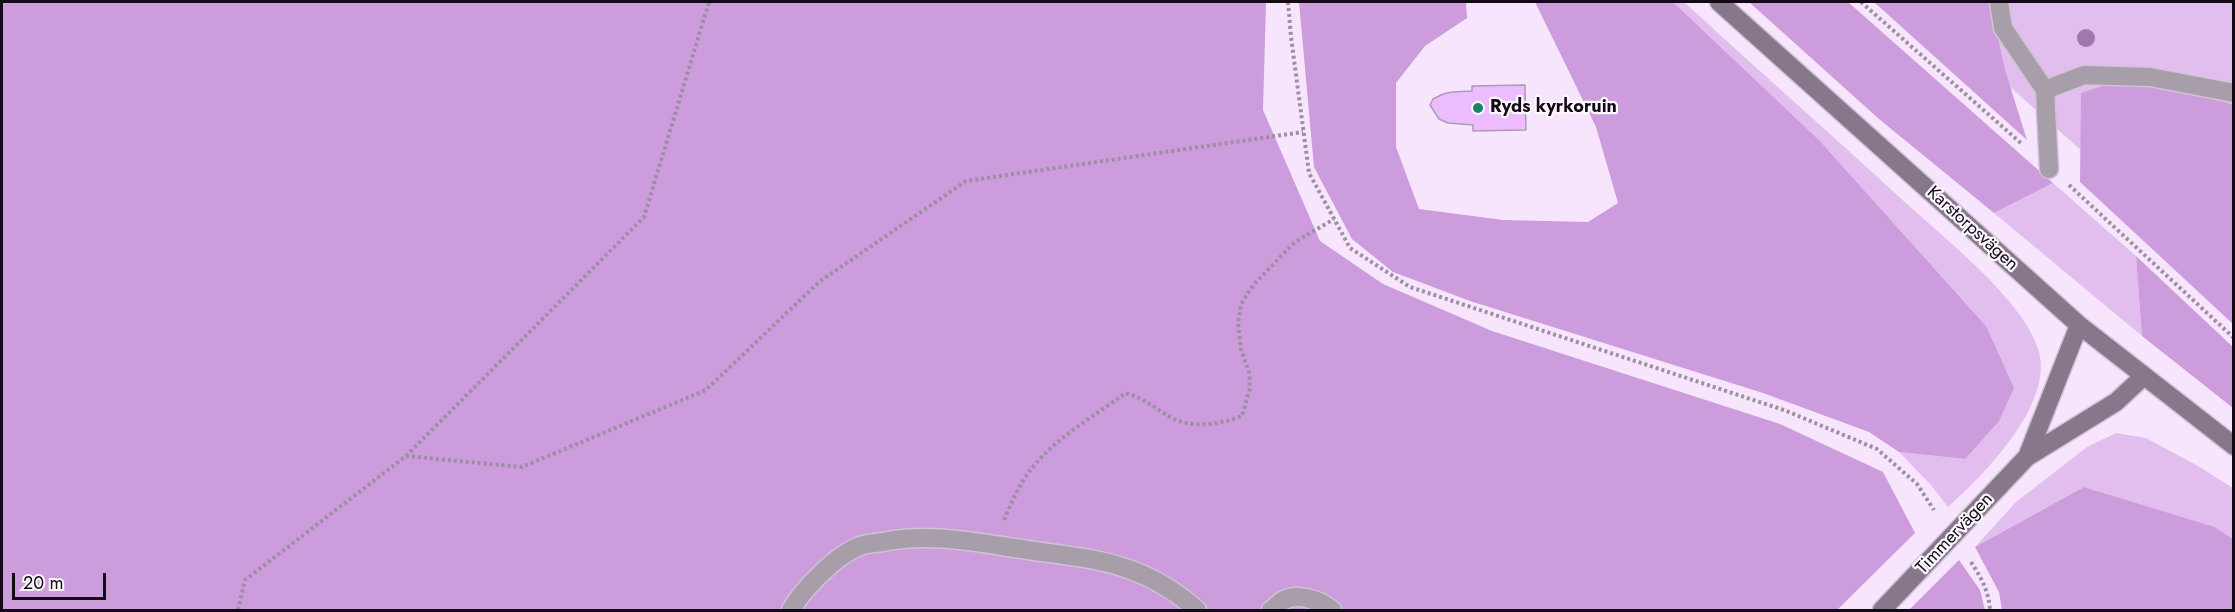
<!DOCTYPE html>
<meta charset="utf-8">
<style>
body{margin:0}
#map{position:relative;width:2235px;height:612px;overflow:hidden;background:#f7e5fd;font-family:Jost,sans-serif}
canvas{display:block}
.frame{position:absolute;inset:0;border:3px solid #120b15;pointer-events:none}
.scale{position:absolute;left:12px;top:573px;width:94px;height:27px;box-sizing:border-box;border:3px solid #120b15;border-top:0;padding-left:8px;font-size:18px;line-height:21px;white-space:nowrap;color:#120b15;-webkit-text-stroke:4px #fcf8fe;paint-order:stroke}
</style>
<div id="map">
<canvas width="2235" height="612"></canvas>
<div class="frame"></div>
<div class="scale">20 m</div>
</div>
<script>
const c = document.querySelector('canvas').getContext('2d');
c.lineJoin = 'round';
function fill(path, color) { c.fillStyle = color; c.fill(path, 'evenodd'); }
function trace(path, color, width, dash) { c.strokeStyle = color; c.lineWidth = width; c.lineCap = dash ? 'butt' : 'round'; c.setLineDash(dash || []); c.stroke(path); }
function label(font, color, halo, rows, align = 'center') {
  c.font = font + ' Jost,sans-serif'; c.lineWidth = 4.5; c.setLineDash([]); c.textBaseline = 'middle'; c.strokeStyle = halo; c.fillStyle = color; for (const [text, x, y, turn = 0] of rows) {
    c.save(); c.translate(x, y); c.rotate((+turn || 0) * Math.PI / 180); c.textAlign = isNaN(turn) ? turn : align; if (halo) c.strokeText(text, 0, 0); c.fillText(text, 0, 0); c.restore();
  }
}
const green = new Path2D(`
 M 1673,2 L 1684,2 C 1758,70 1833,136 1907,204 C 1945,239 2026,302 2039,352 C 2053,405 1984,475 1948,507 L 1931,485 L 1899,452 L 1965,459 L 1986,326 L 1819,140 Z
 M 1915,2 L 2233,2 L 2233,286 Z
 M 2053,183 L 2136,256 L 2142,336 L 1994,213 Z
 M 2116,433 L 2146,438 L 2198,466 L 2233,488 L 2233,539 L 2215,527 L 2084,487 L 1975,547 L 2016,502 L 2087,447 Z`);
const forest = new Path2D(`
 M 2,2 L 1266,2 L 1263,110 L 1320,241 L 1383,284 L 1492,331 L 1780,424 L 1883,472 L 1915,533 L 1837,610 L 2,610 Z
 M 1299,2 L 1466,2 L 1467,18 L 1425,46 L 1396,83 L 1396,147 L 1419,209 L 1503,220 L 1588,222 L 1618,203 L 1596,127 L 1535,2 L 1673,2 L 1819,140 L 1986,326 L 2014,388 L 1999,421 L 1965,459 L 1899,452 L 1869,432 L 1763,393 L 1470,301 L 1393,272 L 1352,239 L 1314,167 Z
 M 1749,2 L 1848,2 L 2053,183 L 1994,213 L 1879,119 Z
 M 1874,2 L 1990,2 L 2005,70 L 2027,140 Z
 M 2115,82 L 2201,94 L 2233,105 L 2233,324 L 2080,182 L 2081,93 Z
 M 2136,256 L 2233,347 L 2233,408 L 2142,336 Z
 M 2084,487 L 2215,527 L 2233,539 L 2233,610 L 2002,610 L 1999,592 L 1975,547 Z
 M 1959,560 L 1980,590 L 1985,610 L 1909,610 Z`);
const building = new Path2D(`
 M 1525,85 L 1526,130 L 1473,131 L 1473,125 L 1448,123 L 1439,119 L 1430,105 L 1433,99 L 1443,94 L 1452,92 L 1472,91 L 1472,86 Z`);
const path = new Path2D(`
 M 1288,2 L 1291,37 L 1309,173 L 1350,248 L 1410,287 L 1784,410 L 1877,449 L 1917,484 L 1934,510
 M 1861,2 L 2022,144
 M 2069,185 L 2234,338
 M 406,456 L 522,467 L 706,390 L 819,282 L 966,181 L 1303,132
 M 1004,520 C 1013,499 1022,478 1038,461 C 1062,434 1097,414 1126,393 C 1147,400 1154,408 1172,418 C 1193,429 1220,424 1242,416 L 1250,388 L 1249,372 L 1241,349 L 1238,323 L 1241,304 L 1254,284 L 1295,242 L 1334,219
 M 1971,562 C 1981,577 1989,592 1990,610
 M 238,610 L 245,580 L 406,456 L 644,217 L 709,2`);
const street = new Path2D(`
 M 1999,2 L 2003,28 L 2045,90 L 2049,169
 M 2045,90 L 2084,75 L 2150,77 L 2234,93
 M 791,610 C 803,589 836,555 860,546 C 867,543 876,543 883,542 C 932,532 979,543 1028,550 C 1062,555 1099,558 1131,570 C 1156,579 1178,593 1197,610
 M 1271,610 C 1275,608 1278,603 1282,601 C 1297,592 1320,600 1332,610`);
const secondary = new Path2D(`
 M 1719,2 L 2079,325 L 2234,446
 M 2027,457 L 2079,325
 M 1882,610 L 2027,457 L 2116,402 L 2144,376`);
const trees = [
 [2086,38]
];
const markers = [
 [1478,108,6,"#158666"]
];
const poiNames = [
 ["Ryds kyrkoruin",1490,108]
];
const streetNames = [
 ["Karstorpsvägen",1972,229,42],
 ["Timmervägen",1955,534,-47]
];
fill(green, '#e2beee');
fill(forest, '#cc9cdc');
fill(building, '#edbcfe');
trace(building, '#af9ab6', 1.5);
trace(street, '#d2c2d8', 21);
trace(secondary, '#d2c2d8', 21);
trace(path, '#9d8fa2', 4, [3, 3]);
trace(street, '#a79eaa', 18);
trace(secondary, '#86788a', 18);
c.fillStyle = '#a078ad';
for (const [x, y] of trees) { c.beginPath(); c.arc(x, y, 9, 0, 2 * Math.PI); c.fill(); }
for (const [x, y, r, color] of markers) { const dot = new Path2D(); dot.arc(x, y, r, 0, 2 * Math.PI); c.fillStyle = color; c.fill(dot); trace(dot, '#fcf8fe', 2); }
label('bold 18px', '#120b15', '#fcf8fe', poiNames, 'left');
label('18px', '#120b15', '#fcf8fe', streetNames);
</script>
